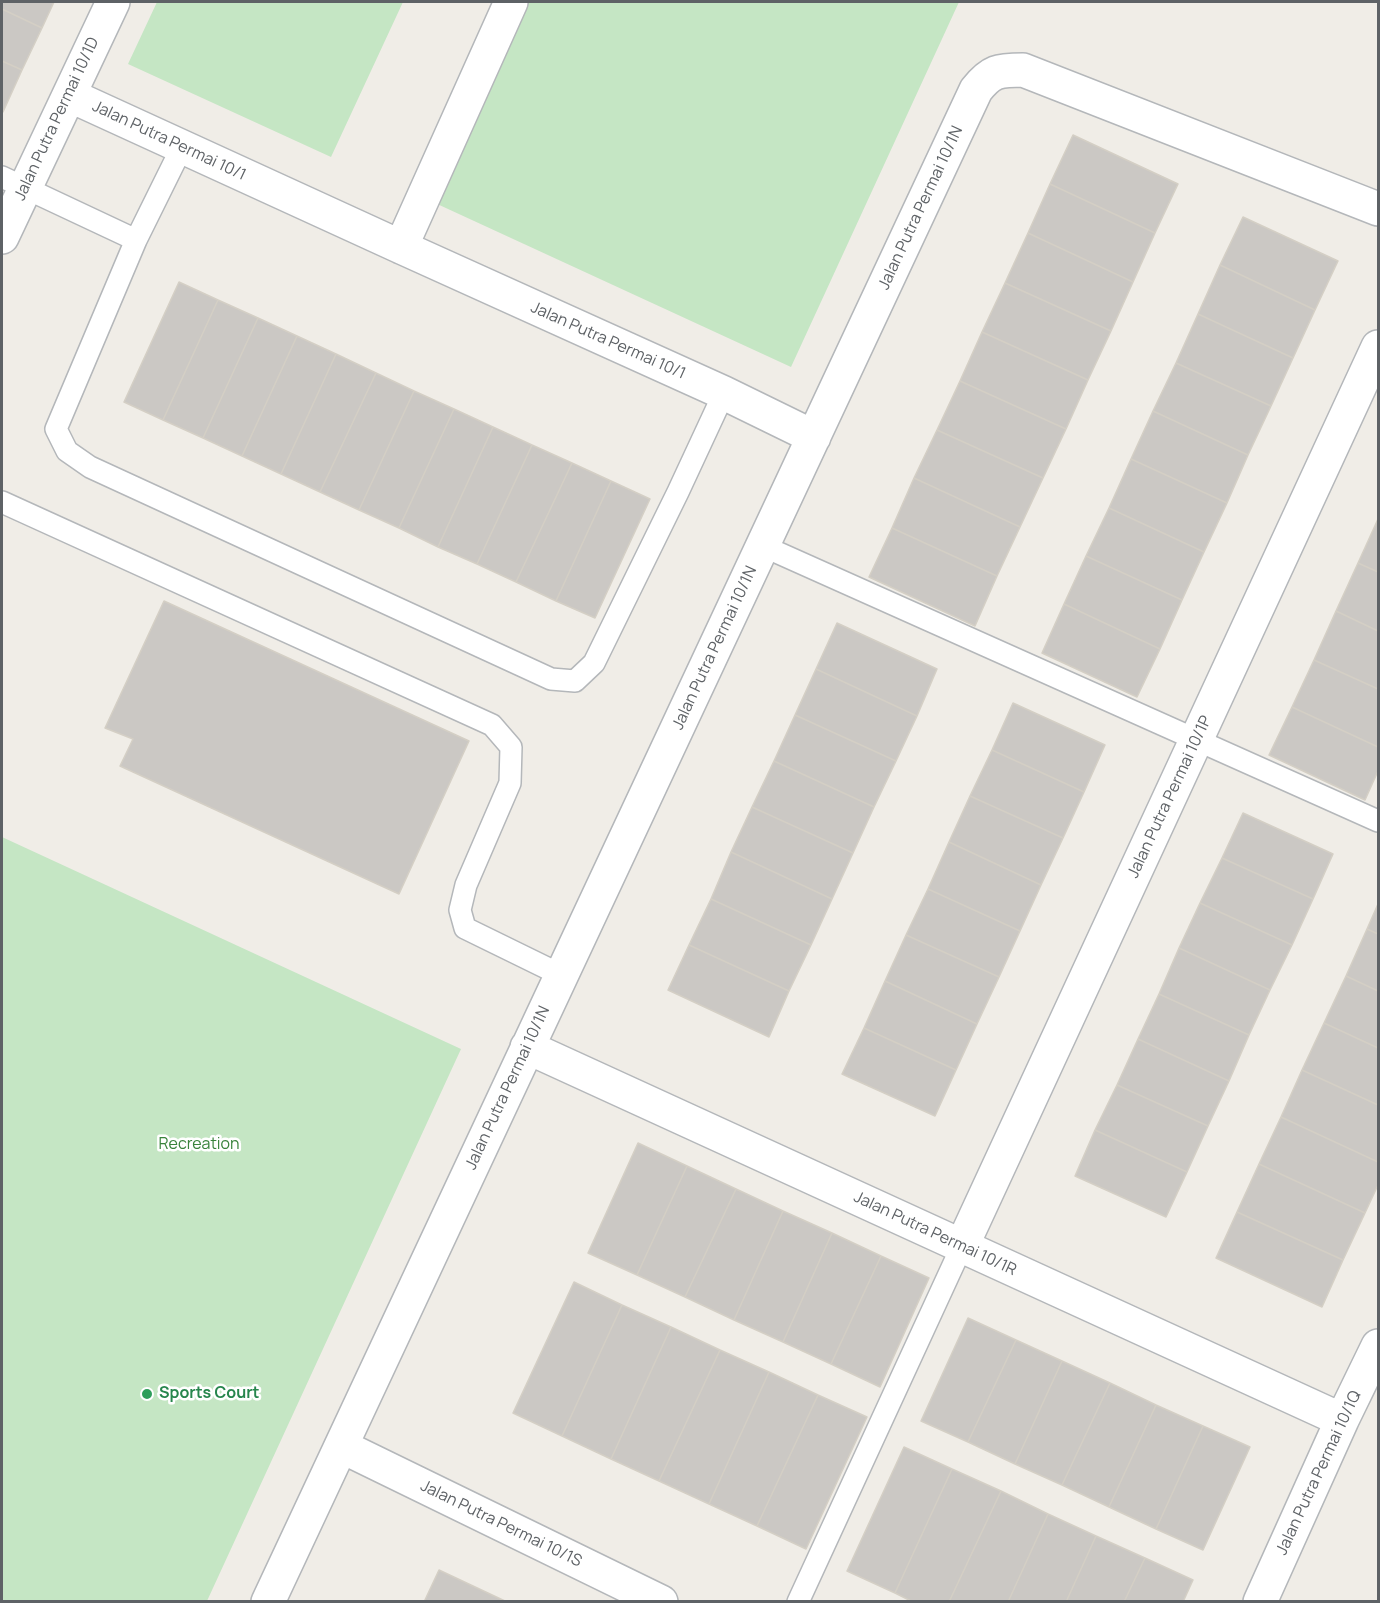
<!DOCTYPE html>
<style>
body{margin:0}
#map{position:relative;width:1380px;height:1603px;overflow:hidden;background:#f0ede7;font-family:Manrope,sans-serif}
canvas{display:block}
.frame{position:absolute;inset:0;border:3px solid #5e6266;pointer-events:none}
</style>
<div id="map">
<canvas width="1380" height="1603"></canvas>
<div class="frame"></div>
</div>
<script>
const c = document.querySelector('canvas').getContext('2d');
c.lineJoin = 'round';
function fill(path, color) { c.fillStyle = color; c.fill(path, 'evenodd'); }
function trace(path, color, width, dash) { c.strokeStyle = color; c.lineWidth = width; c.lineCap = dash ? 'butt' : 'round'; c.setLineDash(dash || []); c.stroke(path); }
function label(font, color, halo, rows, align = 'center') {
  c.font = font + ' Manrope,sans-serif'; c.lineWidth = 5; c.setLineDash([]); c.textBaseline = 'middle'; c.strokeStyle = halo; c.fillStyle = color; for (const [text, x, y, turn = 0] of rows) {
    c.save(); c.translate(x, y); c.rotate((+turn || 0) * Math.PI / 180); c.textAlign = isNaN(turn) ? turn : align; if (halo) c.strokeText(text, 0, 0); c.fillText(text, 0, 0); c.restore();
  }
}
const green = new Path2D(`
 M 157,2 L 403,2 L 331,157 L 128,64 Z
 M 528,2 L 959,2 L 791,367 L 435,203 Z
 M 2,837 L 461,1049 L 207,1601 L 2,1601 Z`);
const building = new Path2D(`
 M 2,2 L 54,2 L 42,28 L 2,9 Z
 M 2,9 L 42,28 L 22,70 L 2,61 Z
 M 2,61 L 22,70 L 3,112 L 2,111 Z
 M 1073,135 L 1178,184 L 1155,233 L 1050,184 Z
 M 1050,184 L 1155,233 L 1133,282 L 1028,233 Z
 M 1243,217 L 1338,261 L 1315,310 L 1220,265 Z
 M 1028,233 L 1133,282 L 1111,331 L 1005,283 Z
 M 1220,265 L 1315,310 L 1293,358 L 1198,314 Z
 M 179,282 L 218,300 L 163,420 L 124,402 Z
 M 1005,283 L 1111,331 L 1088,380 L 982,332 Z
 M 218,300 L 258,318 L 203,438 L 163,420 Z
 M 1198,314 L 1293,358 L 1271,406 L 1176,363 Z
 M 258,318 L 297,336 L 242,456 L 203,438 Z
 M 982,332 L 1088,380 L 1066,429 L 960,381 Z
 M 297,336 L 336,354 L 281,474 L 242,456 Z
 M 336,354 L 376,373 L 320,492 L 281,474 Z
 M 1176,363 L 1271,406 L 1248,455 L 1153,411 Z
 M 376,373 L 414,391 L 359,510 L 320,492 Z
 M 960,381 L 1066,429 L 1043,478 L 937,430 Z
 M 414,391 L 454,409 L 399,528 L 359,510 Z
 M 454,409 L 493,427 L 438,547 L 399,528 Z
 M 1153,411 L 1248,455 L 1227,503 L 1131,459 Z
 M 493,427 L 532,445 L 477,564 L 438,547 Z
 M 937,430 L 1043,478 L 1020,527 L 914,478 Z
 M 532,445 L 572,463 L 516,582 L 477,564 Z
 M 1131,459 L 1227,503 L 1204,552 L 1109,508 Z
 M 572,463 L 611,481 L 556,601 L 516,582 Z
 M 914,478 L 1020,527 L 997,576 L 892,528 Z
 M 611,481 L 650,499 L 595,618 L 556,601 Z
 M 1109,508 L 1204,552 L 1182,600 L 1086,556 Z
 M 1378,519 L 1378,572 L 1358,563 Z
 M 892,528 L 997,576 L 975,626 L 869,577 Z
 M 1086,556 L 1182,600 L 1160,649 L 1064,604 Z
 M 1358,563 L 1378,572 L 1378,631 L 1336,611 Z
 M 164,601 L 469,741 L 399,894 L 120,766 L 133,739 L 105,728 Z
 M 1064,604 L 1160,649 L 1137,697 L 1042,653 Z
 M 1336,611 L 1378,631 L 1378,689 L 1314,660 Z
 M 837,623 L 937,669 L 917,716 L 816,669 Z
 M 1314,660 L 1378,689 L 1378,747 L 1292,707 Z
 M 816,669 L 917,716 L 896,761 L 795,715 Z
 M 1013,703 L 1105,745 L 1084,792 L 992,750 Z
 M 1292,707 L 1378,747 L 1378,771 L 1365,800 L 1269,755 Z
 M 795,715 L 896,761 L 874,807 L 774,761 Z
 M 992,750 L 1084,792 L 1063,838 L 970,796 Z
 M 774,761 L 874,807 L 853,853 L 752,807 Z
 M 970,796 L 1063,838 L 1041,885 L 949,842 Z
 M 752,807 L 853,853 L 832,899 L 731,852 Z
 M 1243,813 L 1333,854 L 1313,899 L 1222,858 Z
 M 949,842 L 1041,885 L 1020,931 L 928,889 Z
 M 731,852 L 832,899 L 811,945 L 711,899 Z
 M 1222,858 L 1313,899 L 1292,945 L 1200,903 Z
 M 928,889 L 1020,931 L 999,977 L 906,935 Z
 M 711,899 L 811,945 L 789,991 L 689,945 Z
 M 1200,903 L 1292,945 L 1270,990 L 1179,948 Z
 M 1378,904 L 1378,934 L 1367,929 Z
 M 1367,929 L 1378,934 L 1378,991 L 1346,976 Z
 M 906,935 L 999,977 L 977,1024 L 885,981 Z
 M 689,945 L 789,991 L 769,1037 L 668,990 Z
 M 1179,948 L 1270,990 L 1249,1035 L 1159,994 Z
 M 1346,976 L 1378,991 L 1378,1048 L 1324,1023 Z
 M 885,981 L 977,1024 L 956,1070 L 864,1028 Z
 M 1159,994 L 1249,1035 L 1229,1081 L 1138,1039 Z
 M 1324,1023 L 1378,1048 L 1378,1105 L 1302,1070 Z
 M 864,1028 L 956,1070 L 935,1116 L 842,1074 Z
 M 1138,1039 L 1229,1081 L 1208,1126 L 1117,1085 Z
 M 1302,1070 L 1378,1105 L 1378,1162 L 1281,1117 Z
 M 1117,1085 L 1208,1126 L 1187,1172 L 1095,1130 Z
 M 1281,1117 L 1378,1162 L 1378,1185 L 1365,1213 L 1259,1164 Z
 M 1095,1130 L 1187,1172 L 1166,1217 L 1075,1176 Z
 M 638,1143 L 687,1166 L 637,1275 L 588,1253 Z
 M 1259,1164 L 1365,1213 L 1343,1260 L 1237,1212 Z
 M 687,1166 L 736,1189 L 685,1297 L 637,1275 Z
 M 736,1189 L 783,1211 L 734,1320 L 685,1297 Z
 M 783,1211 L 832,1233 L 783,1342 L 734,1320 Z
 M 1237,1212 L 1343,1260 L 1322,1307 L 1216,1258 Z
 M 832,1233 L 881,1256 L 831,1364 L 783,1342 Z
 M 881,1256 L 929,1278 L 880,1387 L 831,1364 Z
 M 574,1282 L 622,1305 L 562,1436 L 513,1413 Z
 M 622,1305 L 671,1327 L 611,1459 L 562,1436 Z
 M 968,1318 L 1016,1340 L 968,1442 L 921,1421 Z
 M 671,1327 L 720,1350 L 659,1481 L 611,1459 Z
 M 1016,1340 L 1062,1361 L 1015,1464 L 968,1442 Z
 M 720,1350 L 769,1372 L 709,1504 L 659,1481 Z
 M 1062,1361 L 1110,1383 L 1062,1485 L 1015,1464 Z
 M 769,1372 L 818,1395 L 757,1526 L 709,1504 Z
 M 1110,1383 L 1156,1405 L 1109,1507 L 1062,1485 Z
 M 818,1395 L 867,1417 L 806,1549 L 757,1526 Z
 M 1156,1405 L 1203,1426 L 1156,1529 L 1109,1507 Z
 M 1203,1426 L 1250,1447 L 1203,1550 L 1156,1529 Z
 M 904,1447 L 952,1469 L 895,1593 L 847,1571 Z
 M 952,1469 L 1001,1491 L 949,1602 L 913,1602 L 895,1593 Z
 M 1001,1491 L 1048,1514 L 1008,1602 L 949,1602 Z
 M 1048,1514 L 1096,1536 L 1066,1602 L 1008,1602 Z
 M 1096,1536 L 1145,1558 L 1124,1602 L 1066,1602 Z
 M 1145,1558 L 1193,1580 L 1183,1602 L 1124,1602 Z
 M 439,1570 L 507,1602 L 424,1602 Z`);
const lane = new Path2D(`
 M 182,147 L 136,240 L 56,429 L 67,451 L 90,467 L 551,679 L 575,681 L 594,663 L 678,492 L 724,393
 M 2,177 L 136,240
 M 2,502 L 492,725 L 511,747 L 510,783 L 466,885 L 460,910 L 465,928 L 561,975
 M 763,546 L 1378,821
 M 798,1602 L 962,1246`);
const street = new Path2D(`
 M 69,95 L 401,247 L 724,393 L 814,437
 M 2,237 L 113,2
 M 401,247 L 511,2
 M 527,1047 L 1342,1420
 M 962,1246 L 1378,347
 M 341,1446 L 661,1602
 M 268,1602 L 976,90 C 991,71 998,70 1023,70 L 1378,209
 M 1260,1602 L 1342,1420 L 1378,1346`);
const markers = [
 [147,1394,6,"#2e9e5b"]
];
const streetNames = [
 ["Jalan Putra Permai 10/1D",57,119,-65],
 ["Jalan Putra Permai 10/1",169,141,25],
 ["Jalan Putra Permai 10/1N",921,208,-65],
 ["Jalan Putra Permai 10/1",608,341,24],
 ["Jalan Putra Permai 10/1N",715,648,-65],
 ["Jalan Putra Permai 10/1P",1170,797,-65],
 ["Jalan Putra Permai 10/1N",508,1088,-65],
 ["Jalan Putra Permai 10/1R",935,1234,25],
 ["Jalan Putra Permai 10/1Q",1319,1473,-65],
 ["Jalan Putra Permai 10/1S",501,1524,26]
];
const parkNames = [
 ["Recreation",199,1145]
];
const leisureNames = [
 ["Sports Court",159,1394]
];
fill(green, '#c5e6c4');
fill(building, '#cbc8c4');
trace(building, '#d4cfc5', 1.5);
trace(lane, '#b4b7ba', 24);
trace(street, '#b4b7ba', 36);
trace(lane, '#fff', 21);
trace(street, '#fff', 33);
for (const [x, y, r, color] of markers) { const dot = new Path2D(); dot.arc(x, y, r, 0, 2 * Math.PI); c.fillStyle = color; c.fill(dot); trace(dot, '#fff', 2); }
label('16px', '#5e6266', '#fff', streetNames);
label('16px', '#39833b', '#fff', parkNames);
label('bold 16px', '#27864d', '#fff', leisureNames, 'left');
</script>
